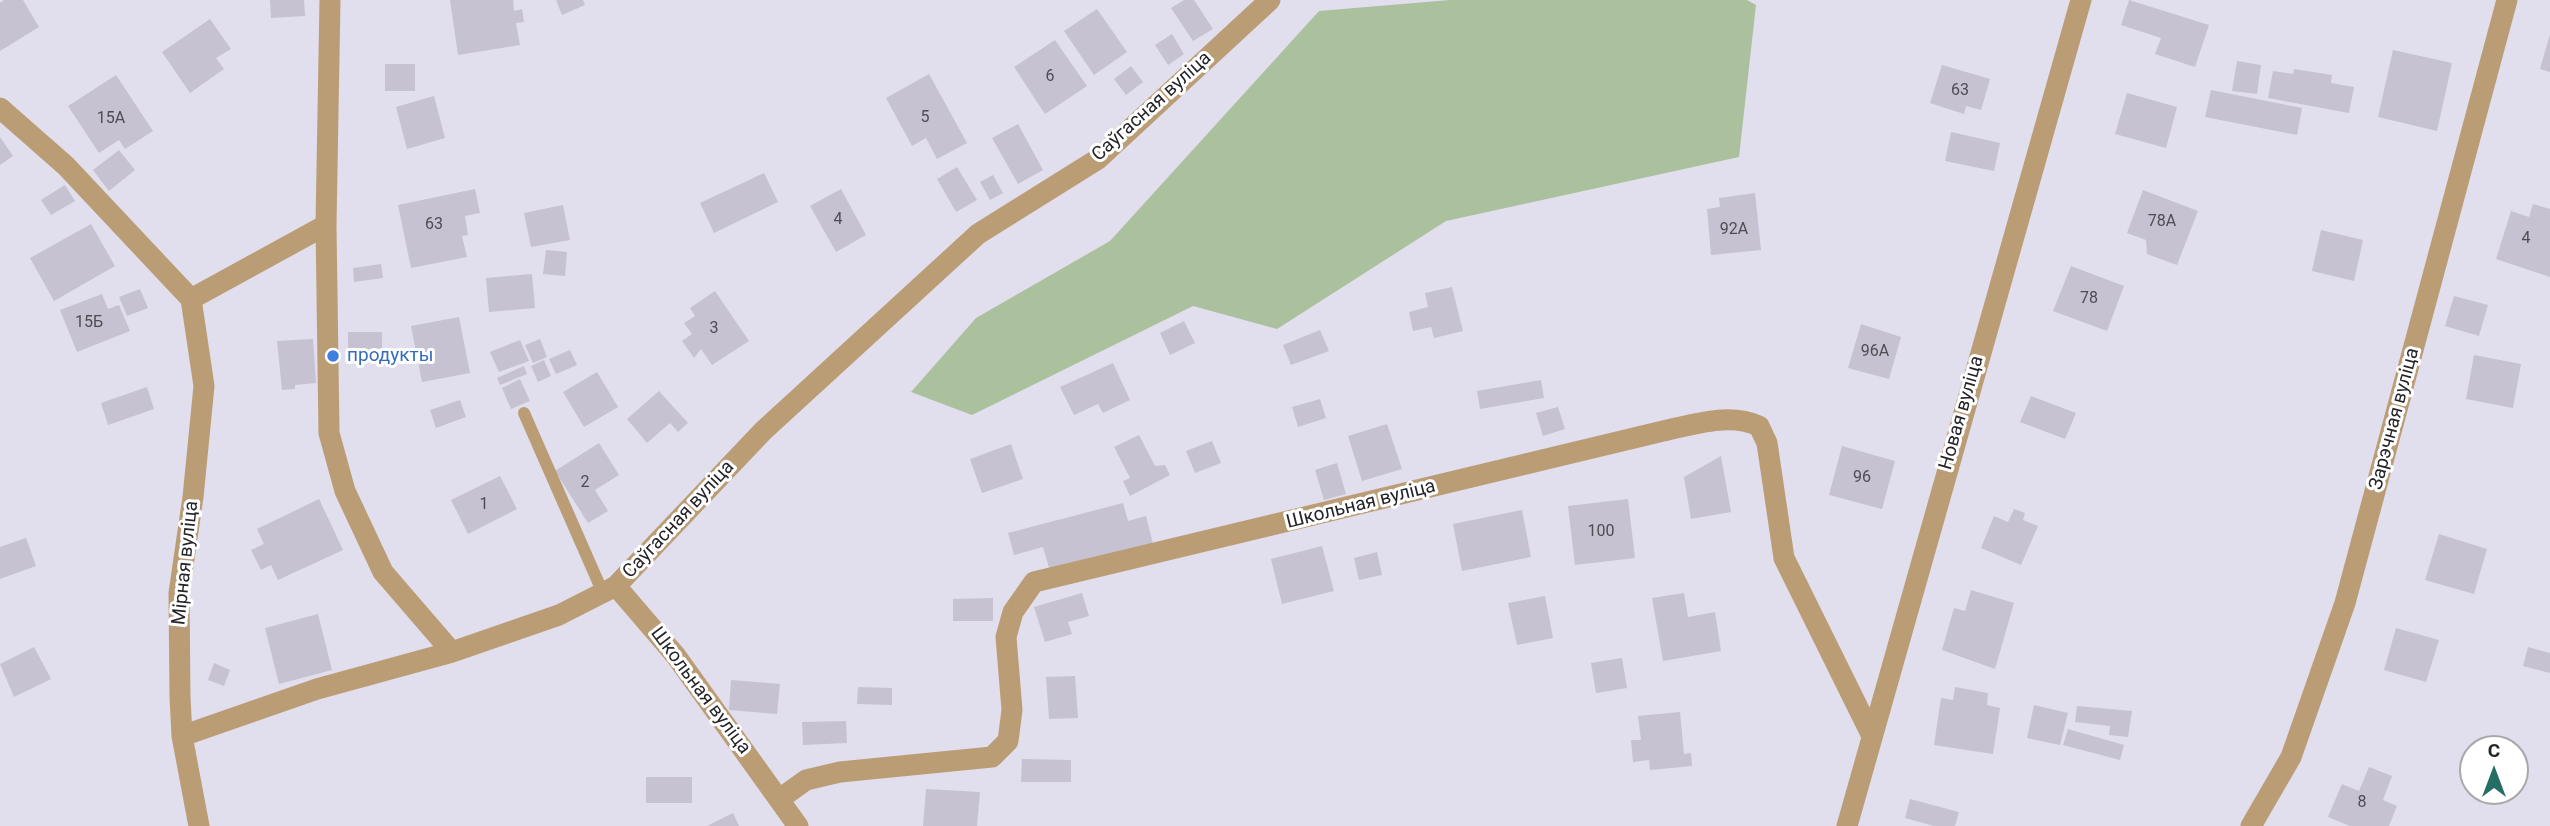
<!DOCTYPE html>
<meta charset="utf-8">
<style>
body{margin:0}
#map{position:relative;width:2550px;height:826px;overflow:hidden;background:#e1deed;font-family:Roboto,sans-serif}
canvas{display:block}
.north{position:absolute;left:2459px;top:735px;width:70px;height:70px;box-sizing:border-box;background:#fff;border:2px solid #a8a7a9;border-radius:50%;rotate:0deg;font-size:19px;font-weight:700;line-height:28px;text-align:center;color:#252429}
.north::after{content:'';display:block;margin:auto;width:24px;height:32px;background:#266d63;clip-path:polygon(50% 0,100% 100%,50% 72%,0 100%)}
</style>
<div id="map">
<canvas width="2550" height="826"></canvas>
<div class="north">С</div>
</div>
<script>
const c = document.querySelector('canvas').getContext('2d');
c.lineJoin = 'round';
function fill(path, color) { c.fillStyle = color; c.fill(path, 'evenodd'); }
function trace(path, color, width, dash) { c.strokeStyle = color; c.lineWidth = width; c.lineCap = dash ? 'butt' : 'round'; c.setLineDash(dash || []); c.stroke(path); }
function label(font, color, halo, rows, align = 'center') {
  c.font = font + ' Roboto,sans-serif'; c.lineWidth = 6; c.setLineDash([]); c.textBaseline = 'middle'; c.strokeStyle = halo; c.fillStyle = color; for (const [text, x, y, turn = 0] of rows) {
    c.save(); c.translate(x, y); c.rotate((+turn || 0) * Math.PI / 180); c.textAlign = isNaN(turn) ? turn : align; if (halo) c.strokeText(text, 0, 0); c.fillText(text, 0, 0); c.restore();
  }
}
const green = new Path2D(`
 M 1450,0 L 1747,0 L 1756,5 L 1739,157 L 1446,221 L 1277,329 L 1193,306 L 972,415 L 911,392 L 976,318 L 1110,241 L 1319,11 Z`);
const building = new Path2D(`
 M 4,0 L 23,0 L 39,27 L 0,51 L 0,3 Z
 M 270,0 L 304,0 L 305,16 L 271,18 Z
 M 450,0 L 513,0 L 514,11 L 522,9 L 524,22 L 516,23 L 520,45 L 458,55 Z
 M 556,0 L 583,0 L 585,5 L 562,15 Z
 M 1184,0 L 1194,0 L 1213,29 L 1193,41 L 1171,8 Z
 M 2129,0 L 2209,25 L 2195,67 L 2155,54 L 2161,38 L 2121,25 Z
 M 1097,9 L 1127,52 L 1094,75 L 1064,31 Z
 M 210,19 L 231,49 L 216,58 L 224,69 L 190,93 L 162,52 Z
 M 1172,34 L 1184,54 L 1168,65 L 1155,45 Z
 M 2550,34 L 2550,72 L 2540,69 Z
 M 1055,40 L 1087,86 L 1045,114 L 1014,67 Z
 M 2393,50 L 2452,63 L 2437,131 L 2378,117 Z
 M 2237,61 L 2261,65 L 2257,94 L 2232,91 Z
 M 385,64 L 415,64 L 415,91 L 385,91 Z
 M 1942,65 L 1990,79 L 1981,110 L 1966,106 L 1964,114 L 1930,103 Z
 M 1131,66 L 1143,82 L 1126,95 L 1114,79 Z
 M 2294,69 L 2332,75 L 2331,83 L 2354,87 L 2349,113 L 2268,98 L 2273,71 L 2293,74 Z
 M 929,74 L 967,143 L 937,159 L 926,138 L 912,146 L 886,98 Z
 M 116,75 L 153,131 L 125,149 L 119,140 L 99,153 L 68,106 Z
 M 2211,90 L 2302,108 L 2297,135 L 2205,117 Z
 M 2127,93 L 2177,107 L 2166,148 L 2115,134 Z
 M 434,96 L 445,138 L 407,149 L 396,107 Z
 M 1018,124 L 1043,170 L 1018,184 L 992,138 Z
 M 1951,132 L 2000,143 L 1994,171 L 1945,161 Z
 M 0,137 L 13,156 L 0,165 Z
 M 119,150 L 135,170 L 109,191 L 93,170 Z
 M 957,167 L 977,200 L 956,212 L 937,179 Z
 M 764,173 L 778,202 L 714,233 L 700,203 Z
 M 993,175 L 1003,193 L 990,200 L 980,182 Z
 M 65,185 L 75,201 L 51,215 L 41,200 Z
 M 475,189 L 480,213 L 465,216 L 468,235 L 462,236 L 467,257 L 411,268 L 398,205 Z
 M 841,189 L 866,235 L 836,252 L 810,206 Z
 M 2143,190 L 2198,211 L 2177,265 L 2147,254 L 2146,240 L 2127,233 Z
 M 1755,193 L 1761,250 L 1711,255 L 1707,209 L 1720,207 L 1719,198 Z
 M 2533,204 L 2550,209 L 2550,277 L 2496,259 L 2511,211 L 2529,217 Z
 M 563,205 L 570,240 L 531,247 L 524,213 Z
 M 91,224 L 115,266 L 54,301 L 30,258 Z
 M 2321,230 L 2363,240 L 2354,281 L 2312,271 Z
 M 546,250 L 567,252 L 565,276 L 543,274 Z
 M 381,264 L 383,278 L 354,282 L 353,268 Z
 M 2071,266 L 2124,286 L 2107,331 L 2053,311 Z
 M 532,274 L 535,308 L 489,312 L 486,278 Z
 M 1452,287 L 1463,331 L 1434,338 L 1431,327 L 1413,331 L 1409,312 L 1428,307 L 1425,293 Z
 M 140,289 L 148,308 L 127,316 L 119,297 Z
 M 715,291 L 749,341 L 712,365 L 701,349 L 694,358 L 682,341 L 692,334 L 684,323 L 695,316 L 690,308 Z
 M 102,294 L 108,309 L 119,305 L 130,331 L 77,352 L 60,310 Z
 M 2454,296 L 2488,305 L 2479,336 L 2445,326 Z
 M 459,317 L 470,373 L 422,382 L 411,326 Z
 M 1184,321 L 1195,343 L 1170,355 L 1160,333 Z
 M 1861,324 L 1901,337 L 1889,379 L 1848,368 Z
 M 1320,330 L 1329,351 L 1291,365 L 1283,345 Z
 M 348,332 L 382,332 L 382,358 L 348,358 Z
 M 313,339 L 316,383 L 295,385 L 295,389 L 282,390 L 277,341 Z
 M 540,339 L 547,357 L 533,363 L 525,345 Z
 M 520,340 L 529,361 L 499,372 L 490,352 Z
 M 570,350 L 577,365 L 556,374 L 549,359 Z
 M 2474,355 L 2521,364 L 2513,408 L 2466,399 Z
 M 544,360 L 551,376 L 538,382 L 531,366 Z
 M 1113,363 L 1130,400 L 1103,413 L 1098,404 L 1074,415 L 1060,387 Z
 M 524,366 L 527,374 L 500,385 L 497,378 Z
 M 597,372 L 618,407 L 584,427 L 563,392 Z
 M 520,379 L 530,401 L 511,409 L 502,388 Z
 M 1541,380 L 1544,398 L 1480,409 L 1477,391 Z
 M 147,387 L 154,409 L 108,425 L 101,403 Z
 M 659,391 L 688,423 L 678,432 L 670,423 L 647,443 L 627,419 Z
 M 2031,396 L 2076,413 L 2065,439 L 2020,422 Z
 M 1320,399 L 1326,418 L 1298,427 L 1292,407 Z
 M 460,400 L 466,417 L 436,428 L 430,410 Z
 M 1558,407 L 1565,429 L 1543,436 L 1536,413 Z
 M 1387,424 L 1402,469 L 1362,481 L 1348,436 Z
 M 1139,435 L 1155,466 L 1165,465 L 1170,475 L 1130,496 L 1123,481 L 1130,478 L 1114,447 Z
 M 1212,441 L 1221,463 L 1195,473 L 1186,451 Z
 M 599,443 L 619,475 L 595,490 L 608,511 L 588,523 L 555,471 Z
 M 1011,444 L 1023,479 L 982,493 L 970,459 Z
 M 1842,446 L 1895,461 L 1882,509 L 1829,495 Z
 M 1721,456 L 1731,512 L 1691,519 L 1684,477 Z
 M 1337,463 L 1346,494 L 1324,500 L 1315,470 Z
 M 500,476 L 517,509 L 468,534 L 451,500 Z
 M 319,499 L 343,550 L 278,580 L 271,565 L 261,570 L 251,550 L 264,544 L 257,529 Z
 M 1628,499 L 1635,558 L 1575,565 L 1568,506 Z
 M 1123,503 L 1128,521 L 1146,516 L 1153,544 L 1050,571 L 1043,547 L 1014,555 L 1008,533 Z
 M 2014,509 L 2025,513 L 2023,520 L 2038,526 L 2021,565 L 1981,548 L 1994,516 L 2008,522 Z
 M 1522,510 L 1531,557 L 1462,571 L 1453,524 Z
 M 2439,534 L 2487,549 L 2474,594 L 2425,580 Z
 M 26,538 L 36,566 L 0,579 L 0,547 Z
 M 1322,546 L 1334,591 L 1282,604 L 1271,559 Z
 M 1377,552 L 1382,575 L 1359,580 L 1354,558 Z
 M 1971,590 L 2014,603 L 1995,669 L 1942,650 L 1954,608 L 1965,611 Z
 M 1082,593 L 1089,616 L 1068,622 L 1072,634 L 1045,642 L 1034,607 Z
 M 1684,593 L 1688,617 L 1715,612 L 1721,651 L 1663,661 L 1652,598 Z
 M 1545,596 L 1553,638 L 1517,645 L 1508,603 Z
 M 993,598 L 993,621 L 953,621 L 953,599 Z
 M 318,614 L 332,670 L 279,684 L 265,628 Z
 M 2396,628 L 2439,640 L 2426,682 L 2384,670 Z
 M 34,647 L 51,679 L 14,697 L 0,664 Z
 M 2528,647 L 2550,653 L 2550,673 L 2523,666 Z
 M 1622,658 L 1627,688 L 1596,693 L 1591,663 Z
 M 214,663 L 230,670 L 224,686 L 208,680 Z
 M 1075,676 L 1078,718 L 1049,719 L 1046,677 Z
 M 731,680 L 780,684 L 777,714 L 729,710 Z
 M 858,687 L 892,688 L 892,705 L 857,704 Z
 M 1955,687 L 1988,693 L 1987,705 L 2000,708 L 1993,754 L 1934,745 L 1941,698 L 1953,700 Z
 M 2034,705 L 2068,713 L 2060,745 L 2027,738 Z
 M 2077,706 L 2132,711 L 2128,737 L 2109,735 L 2110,726 L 2075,722 Z
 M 1680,712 L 1684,754 L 1691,753 L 1692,766 L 1650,770 L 1649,760 L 1633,762 L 1631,740 L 1641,740 L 1638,716 Z
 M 846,721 L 847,743 L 803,745 L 802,722 Z
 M 2068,729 L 2124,745 L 2120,760 L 2063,745 Z
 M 1022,759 L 1071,760 L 1071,782 L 1021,782 Z
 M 2369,767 L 2392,776 L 2383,800 L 2397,806 L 2389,826 L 2350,826 L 2328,817 L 2342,784 L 2359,791 Z
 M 646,777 L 692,777 L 692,803 L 646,803 Z
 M 926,789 L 980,792 L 977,826 L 923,826 Z
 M 1910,799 L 1959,812 L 1955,826 L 1934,826 L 1905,818 Z
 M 733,813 L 739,826 L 707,826 Z`);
const service = new Path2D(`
 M 524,413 L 603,593`);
const minor = new Path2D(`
 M 330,0 L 326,225 L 329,433 L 345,491 L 383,572 L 452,652 L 559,615 L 616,586 L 763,431 L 978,234 L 1098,159 L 1270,0
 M 0,108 L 66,166 L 191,299 L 204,386 L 193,497 L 179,593 L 180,697 L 182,736 L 199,826
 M 191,299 L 326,225
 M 616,586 L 676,656 L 798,826
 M 182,736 L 317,689 L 452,652
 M 781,798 L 806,780 L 840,772 L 992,757 L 1008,741 L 1012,710 L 1006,637 L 1013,612 L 1034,582 L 1659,432 C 1692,425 1728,412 1759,426 L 1767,443 L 1784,558 L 1872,736
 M 1847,826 L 2081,0
 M 2251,826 L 2291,757 L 2345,603 L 2507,0`);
const markers = [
 [333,356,7,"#3f7fe0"]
];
const numberNames = [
 ["6",1050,77],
 ["63",1960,91],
 ["5",925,118],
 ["15А",111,119],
 ["4",838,220],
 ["78А",2162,222],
 ["63",434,225],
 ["92А",1734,230],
 ["4",2526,239],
 ["78",2089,299],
 ["15Б",89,323],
 ["3",714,329],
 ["96А",1875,352],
 ["96",1862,478],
 ["2",585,483],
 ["1",484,505],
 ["100",1601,532],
 ["8",2362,803]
];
const streetNames = [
 ["Саўгасная вуліца",1152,107,-42],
 ["Новая вуліца",1962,413,-74],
 ["Зарэчная вуліца",2395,419,-75],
 ["Школьная вуліца",1361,505,-14],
 ["Саўгасная вуліца",679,520,-47],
 ["Мірная вуліца",186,563,-84],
 ["Школьная вуліца",700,691,53]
];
const shopNames = [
 ["продукты",347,356]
];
fill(green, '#abc19e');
fill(building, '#c6c2d1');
trace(service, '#bb9d75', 12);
trace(minor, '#bb9d75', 21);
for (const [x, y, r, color] of markers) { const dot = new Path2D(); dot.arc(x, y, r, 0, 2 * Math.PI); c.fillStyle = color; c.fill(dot); trace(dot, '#fff', 2.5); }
label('16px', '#4d4c53', null, numberNames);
label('19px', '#252429', '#fff', streetNames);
label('19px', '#366cbe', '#fff', shopNames, 'left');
</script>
